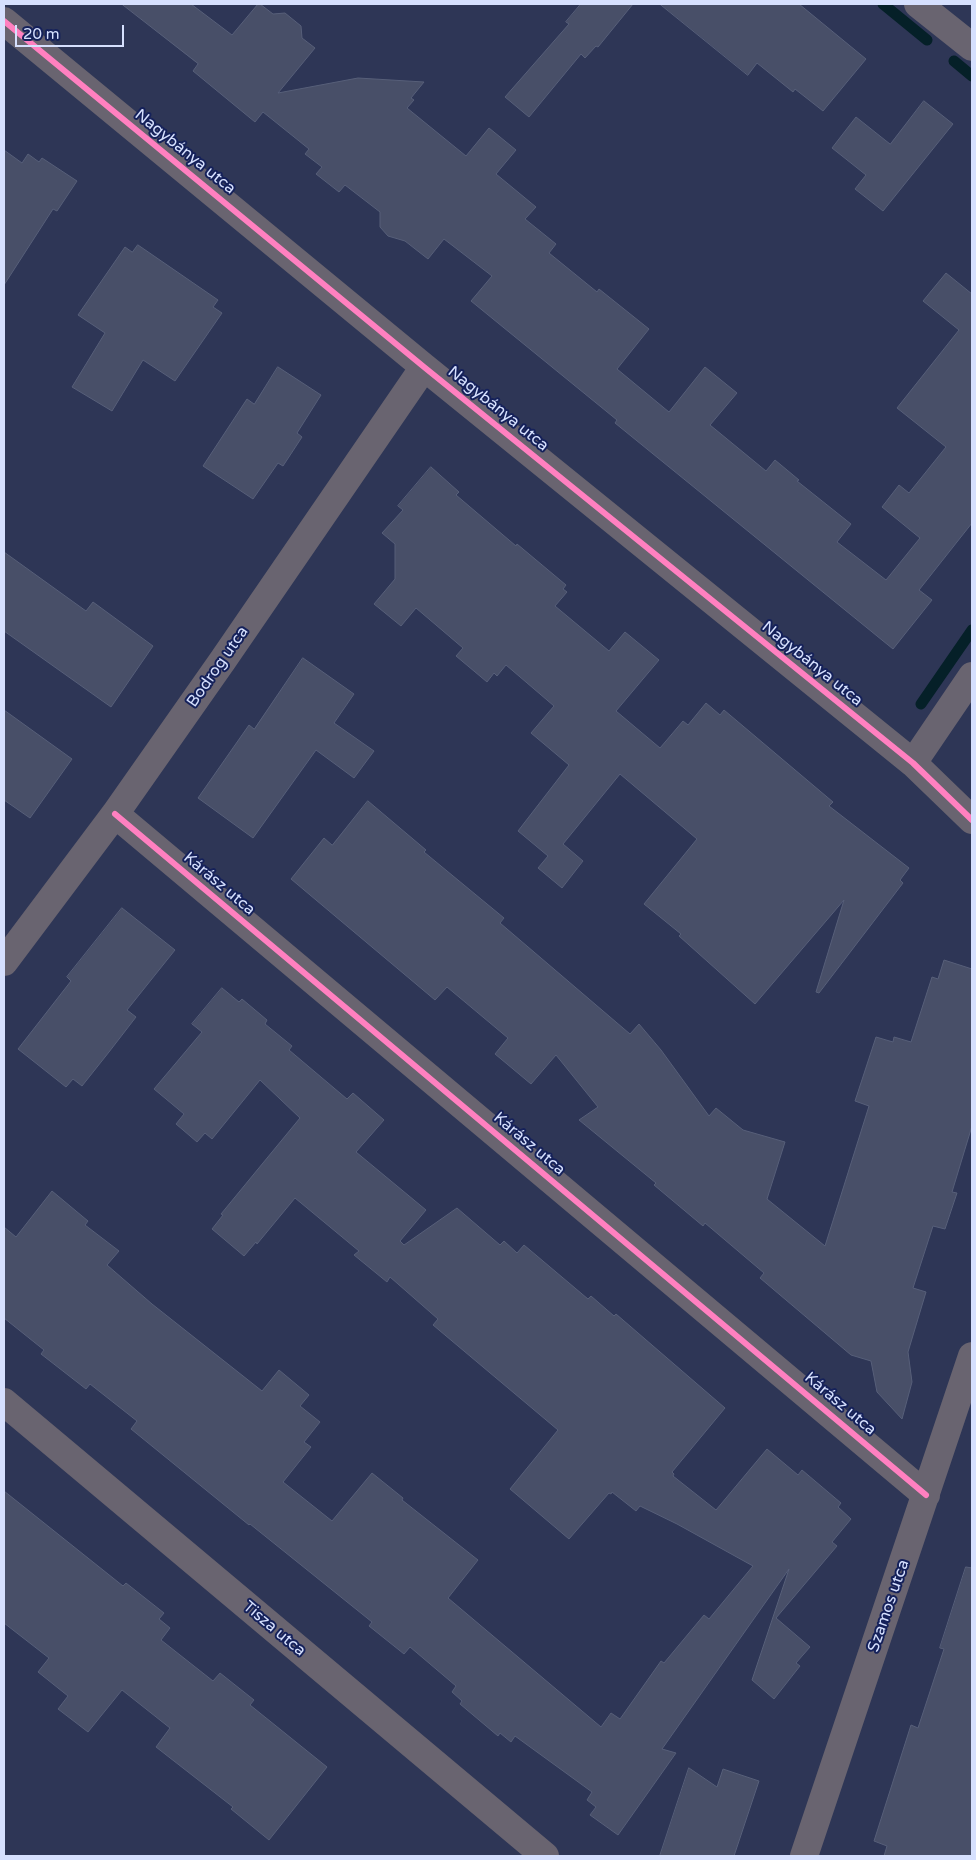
<!DOCTYPE html>
<meta charset="utf-8">
<style>
body{margin:0}
#map{position:relative;width:976px;height:1860px;overflow:hidden;background:#2e3656;font-family:"Varela Round",sans-serif}
canvas{display:block}
.frame{position:absolute;inset:0;border:5px solid #d6e0fe;pointer-events:none}
.scale{position:absolute;left:15px;top:25px;width:109px;height:22px;box-sizing:border-box;border:2px solid #d6e0fe;border-top:0;padding-left:6px;font-size:15px;line-height:18px;white-space:nowrap;color:#d6e0fe;-webkit-text-stroke:4px #15215a;paint-order:stroke}
</style>
<div id="map">
<canvas width="976" height="1860"></canvas>
<div class="frame"></div>
<div class="scale">20 m</div>
</div>
<script>
const c = document.querySelector('canvas').getContext('2d');
c.lineJoin = 'round';
function trace(path, color, width, dash) { c.strokeStyle = color; c.lineWidth = width; c.lineCap = dash ? 'butt' : 'round'; c.setLineDash(dash || []); c.stroke(path); }
function fill(path, color) { c.fillStyle = color; c.fill(path, 'evenodd'); }
function label(font, color, halo, rows, align = 'center') {
  c.font = font + ' "Varela Round",sans-serif'; c.lineWidth = 4; c.setLineDash([]); c.textBaseline = 'middle'; c.strokeStyle = halo; c.fillStyle = color; for (const [text, x, y, turn = 0] of rows) {
    c.save(); c.translate(x, y); c.rotate((+turn || 0) * Math.PI / 180); c.textAlign = isNaN(turn) ? turn : align; if (halo) c.strokeText(text, 0, 0); c.fillText(text, 0, 0); c.restore();
  }
}
const stream = new Path2D(`
 M 883,4 L 927,40
 M 954,61 L 972,76
 M 921,704 L 972,630`);
const building = new Path2D(`
 M 122,4 L 191,4 L 232,35 L 258,4 L 260,4 L 273,14 L 285,13 L 301,26 L 302,38 L 315,48 L 278,93 L 358,78 L 424,82 L 411,98 L 414,100 L 407,108 L 466,156 L 489,128 L 516,150 L 496,174 L 536,207 L 525,219 L 556,244 L 549,253 L 597,292 L 599,289 L 649,329 L 617,369 L 669,412 L 705,367 L 737,393 L 710,425 L 766,471 L 775,460 L 799,480 L 797,481 L 851,524 L 837,542 L 886,580 L 920,538 L 882,507 L 899,485 L 909,493 L 946,447 L 897,408 L 959,330 L 923,301 L 946,273 L 972,294 L 972,523 L 919,590 L 932,600 L 893,649 L 615,423 L 617,420 L 471,301 L 492,276 L 444,239 L 428,259 L 405,241 L 388,236 L 380,227 L 380,212 L 345,185 L 339,192 L 316,174 L 322,167 L 305,154 L 309,149 L 263,112 L 255,122 L 193,71 L 198,64 Z
 M 581,4 L 633,4 L 598,47 L 596,46 L 585,58 L 581,54 L 529,117 L 505,97 L 569,24 L 566,22 Z
 M 660,4 L 799,4 L 866,59 L 823,111 L 795,89 L 793,92 L 757,63 L 748,75 Z
 M 924,101 L 953,124 L 883,211 L 855,189 L 866,175 L 832,148 L 856,117 L 890,144 Z
 M 4,150 L 22,163 L 28,154 L 39,162 L 42,158 L 77,181 L 57,211 L 53,209 L 4,285 Z
 M 138,245 L 218,300 L 213,307 L 222,313 L 175,381 L 143,360 L 112,411 L 72,387 L 105,333 L 78,315 L 125,247 L 132,252 Z
 M 278,367 L 321,395 L 297,433 L 302,437 L 283,466 L 278,463 L 253,499 L 203,466 L 247,399 L 254,404 Z
 M 431,467 L 459,492 L 456,495 L 516,546 L 517,544 L 566,585 L 563,589 L 567,592 L 555,606 L 609,651 L 625,632 L 659,660 L 616,711 L 660,748 L 683,721 L 688,725 L 706,703 L 720,715 L 724,710 L 833,802 L 829,806 L 909,868 L 900,880 L 903,883 L 819,993 L 816,992 L 844,900 L 755,1004 L 679,936 L 681,934 L 644,904 L 697,839 L 620,774 L 563,844 L 583,861 L 562,888 L 538,868 L 548,856 L 518,831 L 569,765 L 531,733 L 554,706 L 506,665 L 497,676 L 494,673 L 487,682 L 456,656 L 463,648 L 416,608 L 401,626 L 374,604 L 395,579 L 395,544 L 382,533 L 403,510 L 398,506 Z
 M 4,552 L 86,611 L 93,602 L 153,646 L 111,707 L 4,631 Z
 M 303,658 L 354,694 L 334,723 L 374,751 L 354,778 L 316,750 L 253,838 L 198,798 L 249,725 L 254,729 Z
 M 4,710 L 72,759 L 30,818 L 4,800 Z
 M 368,801 L 426,850 L 424,852 L 504,918 L 500,923 L 630,1034 L 639,1024 L 661,1050 L 709,1116 L 716,1108 L 743,1130 L 785,1142 L 767,1199 L 825,1246 L 869,1106 L 855,1101 L 876,1037 L 893,1042 L 894,1037 L 911,1042 L 932,977 L 938,979 L 944,960 L 972,969 L 972,1126 L 952,1192 L 957,1193 L 945,1229 L 933,1226 L 913,1288 L 926,1292 L 908,1352 L 912,1382 L 902,1419 L 877,1392 L 871,1361 L 851,1355 L 760,1278 L 764,1273 L 705,1223 L 703,1226 L 654,1185 L 656,1183 L 579,1120 L 598,1107 L 556,1055 L 531,1084 L 495,1054 L 508,1038 L 447,987 L 435,1000 L 291,879 L 324,838 L 332,845 Z
 M 122,908 L 175,950 L 127,1010 L 136,1017 L 109,1052 L 82,1086 L 73,1079 L 66,1087 L 18,1049 L 71,981 L 67,977 Z
 M 222,988 L 239,1002 L 242,999 L 267,1020 L 265,1024 L 292,1046 L 289,1050 L 347,1099 L 353,1093 L 384,1120 L 356,1152 L 426,1210 L 400,1241 L 404,1245 L 457,1208 L 500,1245 L 504,1241 L 517,1253 L 524,1245 L 588,1299 L 591,1296 L 614,1316 L 616,1314 L 725,1408 L 672,1472 L 674,1474 L 673,1476 L 716,1510 L 767,1449 L 798,1475 L 802,1470 L 841,1503 L 838,1507 L 851,1519 L 832,1542 L 837,1546 L 776,1618 L 810,1647 L 796,1663 L 800,1666 L 774,1699 L 752,1680 L 789,1569 L 662,1749 L 676,1753 L 618,1835 L 590,1815 L 596,1807 L 587,1800 L 592,1792 L 515,1736 L 511,1742 L 500,1733 L 498,1736 L 460,1704 L 462,1701 L 452,1692 L 456,1686 L 410,1647 L 404,1654 L 369,1626 L 372,1622 L 250,1524 L 249,1525 L 131,1429 L 137,1421 L 90,1384 L 86,1389 L 41,1354 L 44,1350 L 4,1318 L 4,1227 L 16,1237 L 52,1191 L 88,1221 L 85,1225 L 119,1251 L 107,1265 L 152,1304 L 262,1391 L 279,1370 L 309,1395 L 300,1406 L 320,1422 L 304,1442 L 311,1447 L 283,1482 L 332,1521 L 372,1473 L 403,1498 L 402,1500 L 478,1560 L 448,1598 L 601,1727 L 611,1713 L 620,1719 L 661,1661 L 664,1663 L 704,1615 L 709,1619 L 753,1566 L 677,1524 L 640,1506 L 636,1511 L 612,1492 L 611,1494 L 609,1493 L 569,1539 L 510,1489 L 558,1430 L 433,1325 L 438,1319 L 390,1277 L 387,1282 L 354,1255 L 359,1251 L 295,1198 L 257,1244 L 256,1242 L 244,1256 L 212,1229 L 223,1215 L 221,1214 L 300,1118 L 260,1080 L 212,1139 L 205,1133 L 197,1142 L 176,1124 L 184,1114 L 154,1089 L 202,1032 L 192,1024 Z
 M 4,1491 L 123,1586 L 126,1583 L 164,1613 L 159,1619 L 170,1628 L 161,1640 L 213,1681 L 220,1673 L 254,1700 L 250,1705 L 327,1767 L 269,1840 L 231,1809 L 233,1807 L 156,1747 L 170,1728 L 122,1690 L 88,1732 L 58,1709 L 68,1696 L 38,1672 L 49,1658 L 4,1623 Z
 M 966,1567 L 972,1568 L 972,1856 L 884,1856 L 887,1846 L 874,1841 L 911,1725 L 918,1728 L 944,1649 L 940,1648 Z
 M 689,1768 L 717,1787 L 723,1769 L 759,1781 L 734,1856 L 660,1856 Z`);
const minor = new Path2D(`
 M 918,4 L 972,47
 M 4,21 L 424,367 L 913,763 L 972,820
 M 913,763 L 972,676
 M 115,814 L 926,1495
 M 4,962 L 115,814 L 223,660 L 424,367
 M 4,1402 L 545,1856
 M 804,1856 L 972,1356`);
const cycleway = new Path2D(`
 M 4,21 L 424,367 L 913,763 L 972,820
 M 115,814 L 926,1495`);
const streetNames = [
 ["Nagybánya utca",185,152,39],
 ["Nagybánya utca",498,409,39],
 ["Nagybánya utca",812,664,39],
 ["Bodrog utca",218,667,-55],
 ["Kárász utca",219,884,40],
 ["Kárász utca",529,1144,40],
 ["Kárász utca",840,1404,40],
 ["Szamos utca",889,1606,-71],
 ["Tisza utca",274,1629,40]
];
trace(stream, '#052028', 11);
fill(building, '#484f68');
trace(building, '#575f79', 1);
trace(minor, '#696470', 28);
trace(cycleway, '#ff80c0', 6);
label('16px', '#d6e0fe', '#15215a', streetNames);
</script>
